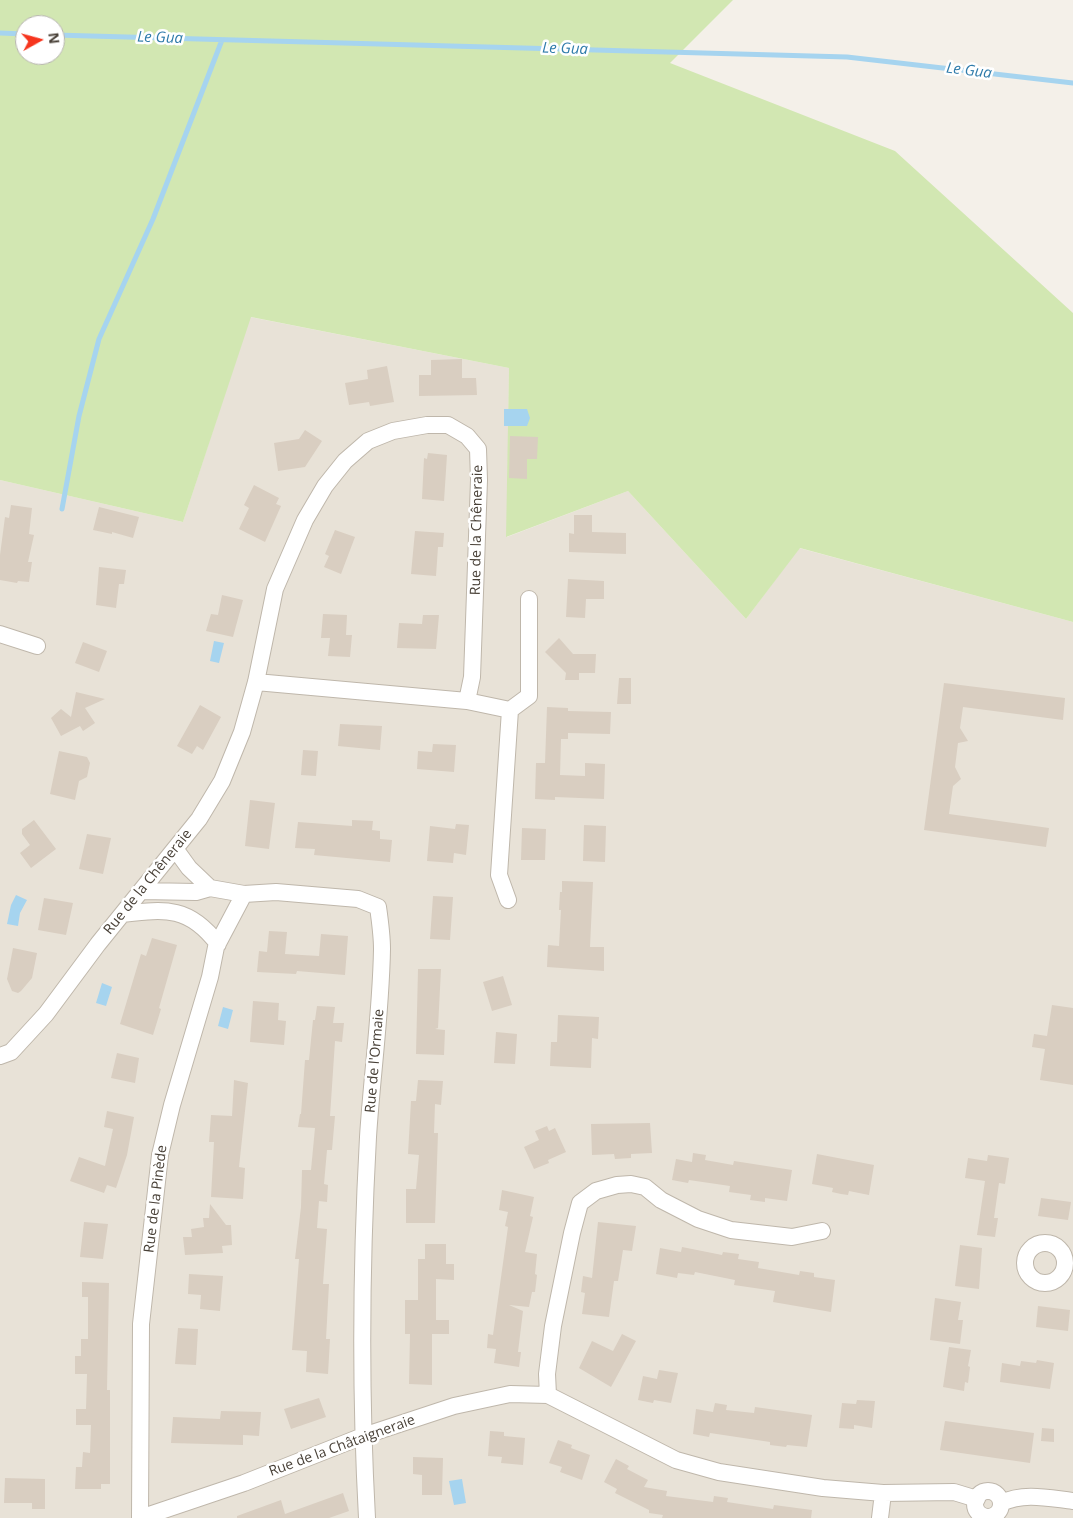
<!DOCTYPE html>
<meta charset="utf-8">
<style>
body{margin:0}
#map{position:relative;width:1073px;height:1518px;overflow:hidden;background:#f4f0e9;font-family:"Open Sans",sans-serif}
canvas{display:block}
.north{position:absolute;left:15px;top:15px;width:50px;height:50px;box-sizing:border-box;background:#fff;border:1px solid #b6b3af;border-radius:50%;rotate:83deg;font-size:14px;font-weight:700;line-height:20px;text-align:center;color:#484037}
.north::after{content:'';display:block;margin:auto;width:18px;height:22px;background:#f6351e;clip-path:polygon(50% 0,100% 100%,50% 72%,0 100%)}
</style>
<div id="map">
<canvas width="1073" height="1518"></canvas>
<div class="north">N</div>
</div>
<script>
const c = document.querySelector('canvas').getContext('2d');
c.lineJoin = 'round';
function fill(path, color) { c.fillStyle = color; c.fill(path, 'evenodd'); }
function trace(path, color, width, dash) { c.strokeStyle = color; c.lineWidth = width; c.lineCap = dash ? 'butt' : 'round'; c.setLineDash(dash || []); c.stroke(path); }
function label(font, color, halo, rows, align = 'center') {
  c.font = font + ' "Open Sans",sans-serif'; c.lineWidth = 5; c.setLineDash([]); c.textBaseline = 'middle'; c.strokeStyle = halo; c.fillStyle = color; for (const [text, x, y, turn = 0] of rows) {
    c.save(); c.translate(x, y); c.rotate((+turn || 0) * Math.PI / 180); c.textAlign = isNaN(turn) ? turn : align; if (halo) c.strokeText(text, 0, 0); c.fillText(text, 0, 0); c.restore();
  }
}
const residential = new Path2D(`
 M 250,317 L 509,368 L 507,537 L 628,491 L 746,619 L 799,548 L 1073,622 L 1073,1518 L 0,1518 L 0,480 L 183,522 Z`);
const green = new Path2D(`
 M 0,0 L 733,0 L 670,63 L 895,151 L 1073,313 L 1073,622 L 800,548 L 746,619 L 628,491 L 506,537 L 509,368 L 251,317 L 183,522 L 0,480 ZM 25,25 L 55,25 L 55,55 L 25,55 Z`);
const water = new Path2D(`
 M 504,409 L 527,409 L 530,418 L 527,426 L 504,426 Z
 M 214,641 L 224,643 L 219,663 L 210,661 Z
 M 16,895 L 27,900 L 20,913 L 18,926 L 7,924 L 11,905 Z
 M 102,983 L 112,987 L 106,1006 L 96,1003 Z
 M 223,1007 L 233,1010 L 228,1029 L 218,1026 Z
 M 462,1479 L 466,1503 L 454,1505 L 449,1481 Z`);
const stream = new Path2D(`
 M 0,33 L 25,34
 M 55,35 L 847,57 L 1073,83
 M 62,509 L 79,416 L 99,339 L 153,219 L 222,40`);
const building = new Path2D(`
 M 462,359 L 462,378 L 476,378 L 477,395 L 419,396 L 419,375 L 431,375 L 431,360 Z
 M 387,366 L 394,402 L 370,406 L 369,402 L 349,405 L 345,383 L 368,379 L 367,370 Z
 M 305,430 L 322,441 L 305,467 L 278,471 L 274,443 L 299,439 Z
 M 510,436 L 538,437 L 537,459 L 527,459 L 527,479 L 509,478 Z
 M 428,453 L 447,455 L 444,501 L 422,499 L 424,458 L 427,459 Z
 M 254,485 L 279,498 L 276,504 L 281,506 L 265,542 L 239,529 L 249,508 L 244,505 Z
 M 11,505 L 32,508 L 29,534 L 34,535 L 28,562 L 32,562 L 29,582 L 18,581 L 17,583 L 0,580 L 0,555 L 5,517 L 9,518 Z
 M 99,507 L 139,517 L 133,538 L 112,532 L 112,534 L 93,530 Z
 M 574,515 L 592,515 L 592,532 L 626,533 L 626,554 L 569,552 L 569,533 L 574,534 Z
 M 335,530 L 355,537 L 341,574 L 324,567 L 329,556 L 325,554 Z
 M 415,531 L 444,533 L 443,547 L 438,547 L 436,576 L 411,574 Z
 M 99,567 L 126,570 L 124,584 L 119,584 L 116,608 L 96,605 Z
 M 568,579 L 604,581 L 604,599 L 586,599 L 585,618 L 566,617 Z
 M 222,595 L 243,600 L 233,637 L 206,631 L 211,614 L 218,615 Z
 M 323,614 L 347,615 L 346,635 L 352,635 L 350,657 L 328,656 L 330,638 L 321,638 Z
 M 423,615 L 439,615 L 436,649 L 397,648 L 399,623 L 422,624 Z
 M 559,638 L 573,654 L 596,654 L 595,673 L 579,673 L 579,680 L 565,680 L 566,673 L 545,652 Z
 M 83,642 L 107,651 L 99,672 L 75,663 Z
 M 619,678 L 631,678 L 631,704 L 617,704 Z
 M 944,683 L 1065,698 L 1063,720 L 963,707 L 960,728 L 968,741 L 958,743 L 955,767 L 961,779 L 953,786 L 949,814 L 1049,828 L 1046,847 L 924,830 Z
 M 76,692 L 105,699 L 85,708 L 95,723 L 83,731 L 80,726 L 61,736 L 51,718 L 61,709 L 71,717 Z
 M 200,705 L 221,717 L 203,750 L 197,746 L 192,754 L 177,746 Z
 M 547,707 L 568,708 L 568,711 L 611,712 L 610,734 L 568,733 L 568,739 L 561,739 L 560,775 L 585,776 L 585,763 L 605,764 L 604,799 L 555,797 L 555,800 L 535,799 L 536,763 L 545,763 Z
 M 340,724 L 382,726 L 380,750 L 338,746 Z
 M 433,744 L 456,745 L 454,772 L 417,769 L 418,751 L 432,752 Z
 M 303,750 L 318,751 L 316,776 L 301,775 Z
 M 59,751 L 87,757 L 90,763 L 87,777 L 79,781 L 75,800 L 50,794 Z
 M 250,800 L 275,803 L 269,849 L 245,846 Z
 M 34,820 L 56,849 L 31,868 L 20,853 L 30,845 L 22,834 L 22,829 Z
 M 352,820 L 373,821 L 372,830 L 380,831 L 380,839 L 392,840 L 390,862 L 314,855 L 315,849 L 295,848 L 298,822 L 352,826 Z
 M 456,824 L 469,825 L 466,855 L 454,853 L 453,863 L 427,861 L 430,826 L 455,829 Z
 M 584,825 L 606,826 L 605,862 L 583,861 Z
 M 522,828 L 546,829 L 545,860 L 521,860 Z
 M 87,834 L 111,838 L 103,874 L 79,869 Z
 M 562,881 L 593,882 L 590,947 L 604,947 L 604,971 L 547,967 L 548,945 L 559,946 L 561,910 L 559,910 L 560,892 L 562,892 Z
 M 433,896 L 453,897 L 450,940 L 430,939 Z
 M 44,898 L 73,903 L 66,935 L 38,930 Z
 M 269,931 L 287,932 L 285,954 L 319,956 L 321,934 L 348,936 L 345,975 L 297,971 L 296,974 L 257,972 L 259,951 L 267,952 Z
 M 152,938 L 177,945 L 159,1008 L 161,1009 L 153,1035 L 120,1024 L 141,954 L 146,956 Z
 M 13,948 L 37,953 L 32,978 L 21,991 L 18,993 L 12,991 L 7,979 Z
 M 418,969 L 441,969 L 438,1028 L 435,1029 L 445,1030 L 444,1055 L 416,1054 Z
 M 503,976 L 512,1005 L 492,1011 L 483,982 Z
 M 253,1001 L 279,1003 L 278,1020 L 286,1021 L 284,1045 L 250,1042 Z
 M 1052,1005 L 1073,1008 L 1073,1085 L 1040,1080 L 1045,1049 L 1032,1047 L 1034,1034 L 1047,1036 Z
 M 317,1006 L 335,1007 L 333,1023 L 344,1023 L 342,1042 L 335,1041 L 330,1116 L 335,1116 L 332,1150 L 327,1150 L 324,1184 L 328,1185 L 327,1202 L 319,1201 L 317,1228 L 327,1229 L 323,1284 L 329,1284 L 326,1339 L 330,1339 L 328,1374 L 306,1372 L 307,1351 L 292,1350 L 299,1259 L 295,1259 L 301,1207 L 302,1170 L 311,1170 L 315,1128 L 298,1127 L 300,1114 L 301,1114 L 305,1060 L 309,1060 L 313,1020 L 315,1020 Z
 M 558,1015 L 599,1017 L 598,1039 L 592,1038 L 591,1068 L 550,1066 L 551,1042 L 557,1042 Z
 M 496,1032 L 517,1034 L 515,1064 L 494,1063 Z
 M 117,1053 L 139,1058 L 135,1083 L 111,1078 Z
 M 234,1080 L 248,1083 L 239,1167 L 245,1168 L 243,1199 L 211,1197 L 214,1142 L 209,1142 L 211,1115 L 232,1116 Z
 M 418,1080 L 443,1081 L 441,1105 L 435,1104 L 434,1133 L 438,1133 L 435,1223 L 406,1223 L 406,1189 L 416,1189 L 419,1155 L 408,1154 L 411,1101 L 416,1101 Z
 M 107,1111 L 134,1117 L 127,1155 L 116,1188 L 107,1185 L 104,1193 L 70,1181 L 79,1157 L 105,1166 L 113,1129 L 104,1127 Z
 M 650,1123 L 652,1153 L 631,1154 L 631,1158 L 615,1159 L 614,1154 L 592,1155 L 591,1124 Z
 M 547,1126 L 549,1131 L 555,1128 L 566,1152 L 548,1160 L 549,1163 L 534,1169 L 524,1147 L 539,1140 L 535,1131 Z
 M 693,1153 L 706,1155 L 705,1160 L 733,1165 L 734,1161 L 792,1170 L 787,1201 L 765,1198 L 765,1202 L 750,1200 L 751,1195 L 729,1192 L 730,1186 L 689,1180 L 688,1183 L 672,1180 L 676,1159 L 692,1162 Z
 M 817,1154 L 874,1165 L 869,1195 L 849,1191 L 848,1195 L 841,1194 L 832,1192 L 833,1188 L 812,1184 Z
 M 988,1155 L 1009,1158 L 1005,1184 L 999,1183 L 994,1218 L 998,1218 L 995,1237 L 977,1235 L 985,1181 L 965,1178 L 968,1158 L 987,1161 Z
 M 502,1190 L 534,1197 L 530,1216 L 533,1217 L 525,1252 L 537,1254 L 535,1274 L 537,1275 L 535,1292 L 532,1292 L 529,1307 L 509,1305 L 523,1311 L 518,1352 L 521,1352 L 519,1367 L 494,1363 L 496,1349 L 487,1348 L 488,1334 L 493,1335 L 508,1227 L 505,1226 L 508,1212 L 499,1210 Z
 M 1041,1198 L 1071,1202 L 1068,1220 L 1038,1216 Z
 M 210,1204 L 226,1225 L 231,1225 L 232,1245 L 222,1246 L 223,1253 L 185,1255 L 183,1237 L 192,1237 L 191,1229 L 204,1227 L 203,1218 L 209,1218 Z
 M 84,1222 L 108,1224 L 103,1259 L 80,1257 Z
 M 598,1222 L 636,1226 L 632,1251 L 623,1250 L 618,1281 L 614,1281 L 609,1317 L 582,1314 L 585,1293 L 581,1292 L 583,1276 L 592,1278 Z
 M 425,1244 L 446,1244 L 446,1264 L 454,1264 L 454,1280 L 436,1279 L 436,1320 L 449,1320 L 449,1334 L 432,1334 L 432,1385 L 409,1384 L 410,1334 L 405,1334 L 405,1300 L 418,1300 L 418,1259 L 425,1259 Z
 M 960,1245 L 982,1248 L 979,1289 L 955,1286 Z
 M 682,1247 L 722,1255 L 723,1252 L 739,1254 L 738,1259 L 759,1262 L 758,1268 L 799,1275 L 800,1271 L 814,1273 L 814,1277 L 835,1280 L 831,1312 L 773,1302 L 775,1291 L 734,1285 L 735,1280 L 695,1272 L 694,1275 L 678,1273 L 677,1278 L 656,1274 L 660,1248 L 681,1252 Z
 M 189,1274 L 223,1276 L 220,1311 L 200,1309 L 201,1295 L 188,1294 Z
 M 82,1282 L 109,1283 L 107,1390 L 110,1390 L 110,1484 L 101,1484 L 101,1489 L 75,1489 L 76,1467 L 82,1467 L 83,1452 L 90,1453 L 91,1425 L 76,1425 L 76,1409 L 86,1409 L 87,1374 L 75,1374 L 75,1356 L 81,1356 L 81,1339 L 88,1339 L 88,1297 L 82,1297 Z
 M 935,1298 L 961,1302 L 958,1320 L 963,1320 L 960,1344 L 930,1340 Z
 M 1038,1306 L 1070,1310 L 1068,1331 L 1036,1327 Z
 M 178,1328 L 198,1329 L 196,1365 L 175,1364 Z
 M 622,1334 L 636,1341 L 611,1387 L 579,1368 L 592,1341 L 613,1351 Z
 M 949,1347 L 971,1350 L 968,1366 L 970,1367 L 968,1383 L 965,1382 L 964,1391 L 943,1387 Z
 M 1037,1360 L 1054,1363 L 1050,1389 L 1000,1382 L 1002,1363 L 1020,1366 L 1021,1361 L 1036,1363 Z
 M 659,1370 L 678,1373 L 671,1403 L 654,1400 L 653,1403 L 638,1400 L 643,1376 L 657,1379 Z
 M 319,1398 L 326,1417 L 291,1429 L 284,1409 Z
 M 857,1400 L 875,1401 L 872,1428 L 854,1425 L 854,1429 L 839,1428 L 842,1403 L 856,1404 Z
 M 715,1403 L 727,1405 L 726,1410 L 754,1413 L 755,1407 L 812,1415 L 807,1447 L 787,1445 L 786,1447 L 770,1445 L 770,1442 L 710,1433 L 709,1437 L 693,1434 L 696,1409 L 713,1412 Z
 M 221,1411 L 261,1412 L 259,1436 L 243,1435 L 243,1445 L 171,1443 L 173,1417 L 220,1419 Z
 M 945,1421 L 1034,1433 L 1030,1463 L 940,1450 Z
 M 1042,1428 L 1054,1429 L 1054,1442 L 1041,1441 Z
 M 490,1431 L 504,1432 L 504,1436 L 525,1438 L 523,1465 L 501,1463 L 502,1457 L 488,1456 Z
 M 558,1440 L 572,1445 L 571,1448 L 590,1455 L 582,1480 L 560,1472 L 562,1467 L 549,1463 Z
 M 413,1457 L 443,1458 L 442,1495 L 422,1495 L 422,1475 L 413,1474 Z
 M 616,1459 L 629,1466 L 627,1469 L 648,1480 L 644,1487 L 667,1491 L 666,1496 L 713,1502 L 714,1496 L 728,1498 L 727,1502 L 773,1509 L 774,1505 L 812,1510 L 811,1518 L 662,1518 L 663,1515 L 649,1513 L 649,1510 L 615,1493 L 617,1489 L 604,1482 Z
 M 5,1478 L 45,1479 L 45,1509 L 32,1509 L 32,1503 L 4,1503 Z
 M 343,1493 L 349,1511 L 329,1518 L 237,1518 L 237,1516 L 281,1500 L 285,1514 Z`);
const minor = new Path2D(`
 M 0,634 L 37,646
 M 467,701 L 510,710
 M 176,850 L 189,868 L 210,888 L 244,894 L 276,892 L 358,899 L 378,907 C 380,921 382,935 382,949 C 381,1012 372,1074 368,1137 C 361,1264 360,1391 367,1518
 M 142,891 L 196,892 L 210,888
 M 508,900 L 499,875 L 510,710 L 529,696 L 529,599
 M 123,914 C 166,909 189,906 218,944
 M 0,1056 L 11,1052 L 46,1014 L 98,944 L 199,819 L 222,781 L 242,732 L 256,682 L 275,589 L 305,520 L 325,486 L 345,461 L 368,441 L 393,431 L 427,425 L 448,425 L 467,436 L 478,449 L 479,480 L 472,677 L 467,701 L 256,682
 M 822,1231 L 792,1237 L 731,1230 L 698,1219 L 661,1200 L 645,1187 L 631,1184 L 617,1185 L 596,1191 L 580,1203 L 572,1233 L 553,1326 L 547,1374 L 548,1395 L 676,1460 L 719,1472 L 823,1488 L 883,1493 L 954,1492 L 977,1499
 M1025 1263a20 20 0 1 1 40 0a20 20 0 1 1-40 0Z
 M975 1504a13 13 0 1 1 26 0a13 13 0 1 1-26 0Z
 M 1001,1503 C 1024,1492 1048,1498 1073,1501
 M 140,1518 L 141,1324 L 160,1155 L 172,1105 L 210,977 L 216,947 L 244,894
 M 140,1518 L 244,1483 L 363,1436 L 454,1406 L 510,1394 L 548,1395
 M 880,1518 L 883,1493`);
const streetNames = [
 ["Rue de la Chêneraie",477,530,-89],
 ["Rue de la Chêneraie",148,882,-51],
 ["Rue de l'Ormaie",375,1061,-85],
 ["Rue de la Pinède",156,1199,-83],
 ["Rue de la Châtaigneraie",342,1446,-20]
];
const waterNames = [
 ["Le Gua",160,38,2],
 ["Le Gua",565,49,2],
 ["Le Gua",969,71,7]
];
fill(residential, '#e8e2d7');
fill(green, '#d2e7b2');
fill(water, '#a6d4ef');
trace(stream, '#a6d4ef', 5);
fill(building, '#d9cec1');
trace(minor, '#bfb7ab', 18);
trace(minor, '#fff', 16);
label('14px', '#484037', '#fff', streetNames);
label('italic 15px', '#2f7baa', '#fff', waterNames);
</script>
